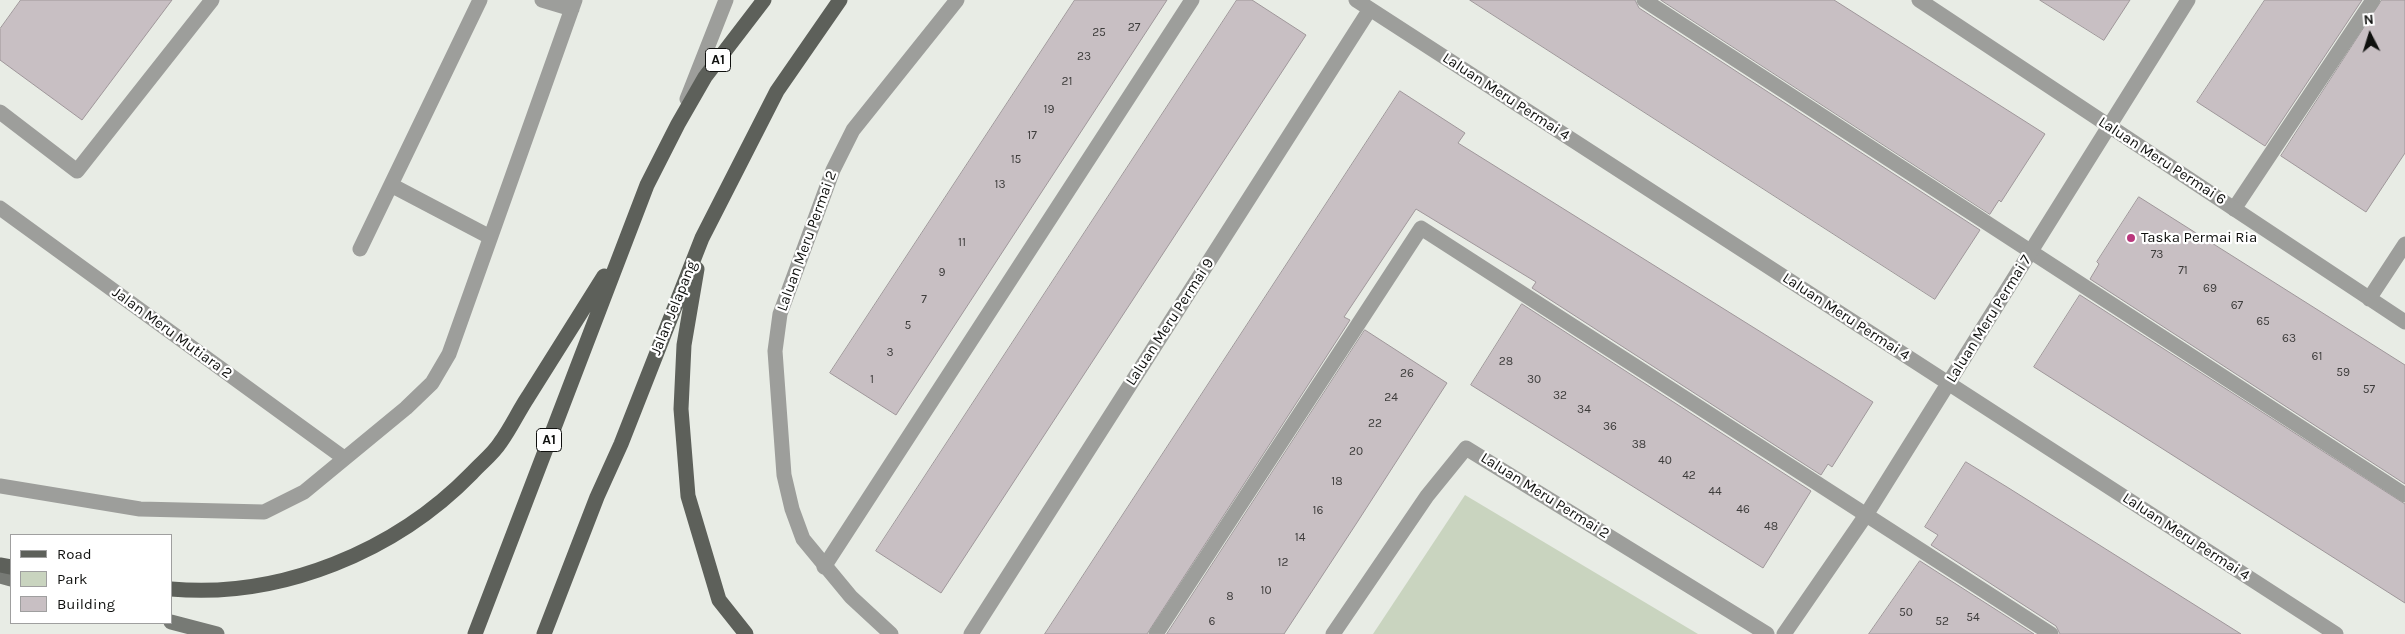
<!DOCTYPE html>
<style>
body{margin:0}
#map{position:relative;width:2405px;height:634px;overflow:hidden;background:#e8ece5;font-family:Karla,sans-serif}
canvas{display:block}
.legend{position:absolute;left:10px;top:534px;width:162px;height:90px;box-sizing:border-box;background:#fff;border:1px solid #9f9f9f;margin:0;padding:6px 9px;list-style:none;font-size:15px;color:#0f100e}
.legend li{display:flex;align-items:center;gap:10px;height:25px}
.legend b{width:25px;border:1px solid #9f9f9f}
.north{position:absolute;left:2345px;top:10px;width:50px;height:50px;-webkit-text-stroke:4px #fff;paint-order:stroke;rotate:355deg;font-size:14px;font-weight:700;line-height:20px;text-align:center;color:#0f100e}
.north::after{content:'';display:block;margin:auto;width:18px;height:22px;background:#0f100e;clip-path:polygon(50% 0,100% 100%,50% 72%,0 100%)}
</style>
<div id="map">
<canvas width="2405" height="634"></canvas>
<ul class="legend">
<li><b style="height:6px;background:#5d605a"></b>Road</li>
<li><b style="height:14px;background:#c9d4bf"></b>Park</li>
<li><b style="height:14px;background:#c8bfc3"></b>Building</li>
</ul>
<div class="north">N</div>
</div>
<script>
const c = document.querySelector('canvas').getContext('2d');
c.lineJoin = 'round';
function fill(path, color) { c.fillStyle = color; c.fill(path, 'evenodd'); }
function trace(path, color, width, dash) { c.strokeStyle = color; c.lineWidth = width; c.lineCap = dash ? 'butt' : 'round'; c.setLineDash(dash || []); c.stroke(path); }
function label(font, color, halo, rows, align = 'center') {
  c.font = font + ' Karla,sans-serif'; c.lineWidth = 4.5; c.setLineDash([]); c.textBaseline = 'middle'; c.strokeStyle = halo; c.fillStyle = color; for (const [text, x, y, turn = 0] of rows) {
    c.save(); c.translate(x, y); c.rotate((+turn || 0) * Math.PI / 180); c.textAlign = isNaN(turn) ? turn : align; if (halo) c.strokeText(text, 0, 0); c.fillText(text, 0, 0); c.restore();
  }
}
const green = new Path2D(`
 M 1465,495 L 1698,634 L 1373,634 Z`);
const building = new Path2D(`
 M 21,0 L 172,0 L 82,120 L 0,60 L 0,29 Z
 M 1075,0 L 1167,0 L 896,415 L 830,373 Z
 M 1237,0 L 1252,0 L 1306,35 L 941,593 L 876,551 Z
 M 1470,0 L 1635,0 L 1639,8 L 1980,230 L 1935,299 Z
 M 1661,0 L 1834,0 L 2045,134 L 2001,202 L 1999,200 L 1990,214 Z
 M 2040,0 L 2130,0 L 2104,40 Z
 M 2265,0 L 2362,0 L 2265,146 L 2197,102 Z
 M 2382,0 L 2405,0 L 2405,153 L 2366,212 L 2281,156 Z
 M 1400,91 L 1465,133 L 1458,143 L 1873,402 L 1832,467 L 1828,464 L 1821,475 L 1532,288 L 1536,282 L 1416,209 L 1344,317 L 1350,320 L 1147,634 L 1045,634 Z
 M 2139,197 L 2405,365 L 2405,484 L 2090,279 L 2099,264 L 2097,262 Z
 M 2080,295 L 2405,504 L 2405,603 L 2034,367 Z
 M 1522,304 L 1811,491 L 1763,568 L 1471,385 Z
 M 1365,330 L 1447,383 L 1358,521 L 1284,634 L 1167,634 Z
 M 1966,462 L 2007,487 L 2241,634 L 2060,634 L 2056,626 L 1931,545 L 1938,535 L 1925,527 Z
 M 1920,561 L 2034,634 L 1869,634 Z`);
const lane = new Path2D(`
 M 542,0 L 572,9
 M 1644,0 L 2405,495
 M 687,99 L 726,0
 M 0,112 L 77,171 L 212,0
 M 391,185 L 490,237
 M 0,208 L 344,458
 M 2234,209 L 2373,0
 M 360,249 L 480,0
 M 0,486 L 140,509 L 264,512 L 304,492 L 406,408 L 432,383 L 449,354 L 575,0
 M 824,567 L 1192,0
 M 1156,634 L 1421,228 L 2051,634`);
const street = new Path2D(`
 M 1356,0 L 2336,634
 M 1919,0 L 2405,322
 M 2369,299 L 2405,244
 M 891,634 L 851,597 L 803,539 L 792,509 L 784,475 L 775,351 L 780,314 L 833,170 L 853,130 L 957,0
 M 971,634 L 1370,9
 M 1333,634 L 1427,496 L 1466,448 L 1767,634
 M 1784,634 L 1866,515 L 2188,0`);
const secondary = new Path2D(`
 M 0,576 L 11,579
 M 171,622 L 217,634`);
const primary = new Path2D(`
 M 697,269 L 684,345 L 681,409 L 688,496 L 719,600 L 746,634
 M 0,565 L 11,567
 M 171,589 C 281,599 396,551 472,473 C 481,463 493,454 500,443 C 511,428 518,412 528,397 C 553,357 579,316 604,276
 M 475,634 L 647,185 L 678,124 L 705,77 L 764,0
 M 544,634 L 597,497 L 621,444 L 702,238 L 777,91 L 840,0`);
const markers = [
 [2131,238,5,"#ba377d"]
];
const numberNames = [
 ["27",1134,28],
 ["25",1099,33],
 ["23",1084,57],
 ["21",1067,82],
 ["19",1049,110],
 ["17",1032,136],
 ["15",1016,160],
 ["13",1000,185],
 ["11",962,243],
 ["73",2157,255],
 ["71",2183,271],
 ["9",942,273],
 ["69",2210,289],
 ["7",924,300],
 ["67",2237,306],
 ["65",2263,322],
 ["5",908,326],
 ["63",2289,339],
 ["3",890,353],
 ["61",2317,357],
 ["28",1506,362],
 ["59",2343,373],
 ["26",1407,374],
 ["1",872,380],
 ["30",1534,380],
 ["57",2369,390],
 ["32",1560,396],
 ["24",1391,398],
 ["34",1584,410],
 ["22",1375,424],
 ["36",1610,427],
 ["38",1639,445],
 ["20",1356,452],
 ["40",1665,461],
 ["42",1689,476],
 ["18",1337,482],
 ["44",1715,492],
 ["46",1743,510],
 ["16",1318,511],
 ["48",1771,527],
 ["14",1300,538],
 ["12",1283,563],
 ["10",1266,591],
 ["8",1230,597],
 ["50",1906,613],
 ["54",1973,618],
 ["6",1212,622],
 ["52",1942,622]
];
const shields = [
 [718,60,25],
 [549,440,25]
];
const shieldNames = [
 ["A1",718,60],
 ["A1",549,440]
];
const streetNames = [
 ["Laluan Meru Permai 4",1506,97,33],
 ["Laluan Meru Permai 6",2162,161,33],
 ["Laluan Meru Permai 2",807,241,-70],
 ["Jalan Jelapang",674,308,-68],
 ["Laluan Meru Permai 4",1846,317,33],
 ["Laluan Meru Permai 7",1989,319,-58],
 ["Laluan Meru Permai 9",1170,322,-57],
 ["Jalan Meru Mutiara 2",172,333,36],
 ["Laluan Meru Permai 2",1545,496,32],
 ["Laluan Meru Permai 4",2186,537,33]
];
const poiNames = [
 ["Taska Permai Ria",2141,238]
];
fill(green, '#c9d4bf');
fill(building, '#c8bfc3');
trace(building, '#9f979a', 1);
trace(lane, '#9d9e9b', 15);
trace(street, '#9d9e9b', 15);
trace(secondary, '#777a75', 15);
trace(primary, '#5d605a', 15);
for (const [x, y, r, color] of markers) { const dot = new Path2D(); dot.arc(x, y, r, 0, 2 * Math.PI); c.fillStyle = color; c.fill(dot); trace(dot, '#fff', 2); }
label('12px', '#3d3c3b', null, numberNames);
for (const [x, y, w] of shields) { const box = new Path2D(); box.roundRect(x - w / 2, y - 11.5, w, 23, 4); c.fillStyle = '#fff'; c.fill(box); trace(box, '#0f100e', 1); }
label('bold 14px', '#0f100e', null, shieldNames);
label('15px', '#0f100e', '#fff', streetNames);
label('15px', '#0f100e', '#fff', poiNames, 'left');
</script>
